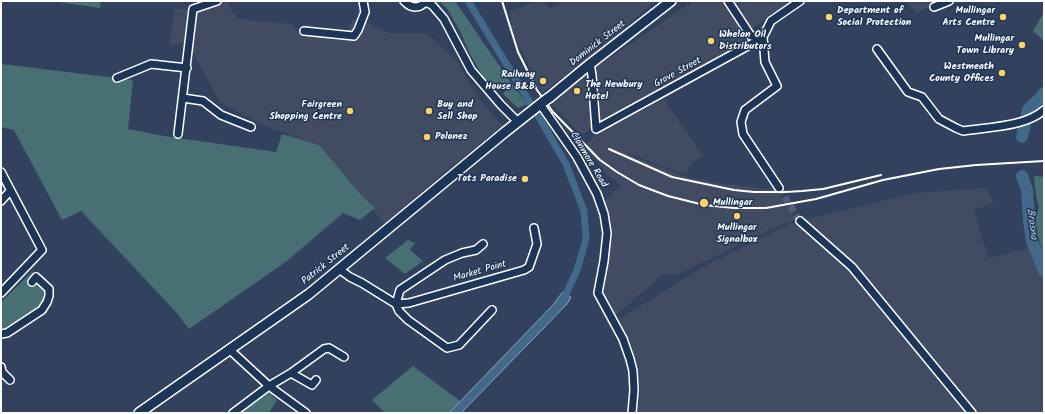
<!DOCTYPE html>
<style>
body{margin:0}
#map{position:relative;width:1045px;height:414px;overflow:hidden;background:#32425e;font-family:Kalam,sans-serif}
canvas{display:block}
.frame{position:absolute;inset:0;border:2px solid #fff;pointer-events:none}
</style>
<div id="map">
<canvas width="1045" height="414"></canvas>
<div class="frame"></div>
</div>
<script>
const c = document.querySelector('canvas').getContext('2d');
c.lineJoin = 'round';
function fill(path, color) { c.fillStyle = color; c.fill(path, 'evenodd'); }
function trace(path, color, width, dash) { c.strokeStyle = color; c.lineWidth = width; c.lineCap = dash ? 'butt' : 'round'; c.setLineDash(dash || []); c.stroke(path); }
function label(font, color, halo, rows, align = 'center') {
  c.font = font + ' Kalam,sans-serif'; c.lineWidth = 3; c.setLineDash([]); c.textBaseline = 'middle'; c.strokeStyle = halo; c.fillStyle = color; for (const [text, x, y, turn = 0] of rows) {
    c.save(); c.translate(x, y); c.rotate((+turn || 0) * Math.PI / 180); c.textAlign = isNaN(turn) ? turn : align; if (halo) c.strokeText(text, 0, 0); c.fillText(text, 0, 0); c.restore();
  }
}
const built = new Path2D(`
 M 202,1 L 229,1 L 230,9 L 238,19 L 293,24 L 297,32 L 348,30 L 353,19 L 366,22 L 389,33 L 427,33 L 456,61 L 480,100 L 503,126 L 441,175 L 397,214 L 384,223 L 362,196 L 319,146 L 277,130 L 281,109 L 276,131 L 220,103 L 193,52 L 186,43 L 169,45 L 175,8 L 187,9 L 193,5 Z
 M 537,1 L 543,1 L 551,9 L 561,1 L 655,1 L 620,32 L 591,56 L 542,93 L 536,82 L 522,51 L 518,46 L 512,28 L 510,11 Z
 M 694,1 L 791,1 L 751,30 L 751,42 L 581,135 L 550,102 L 596,67 Z
 M 906,1 L 942,1 L 917,13 Z
 M 664,99 L 703,156 L 691,163 L 686,175 L 626,152 L 634,157 L 687,177 L 717,183 L 765,189 L 774,188 L 796,219 L 758,235 L 679,274 L 662,275 L 615,316 L 603,293 L 610,245 L 610,219 L 604,202 L 621,185 L 606,174 L 598,162 L 582,149 L 596,134 Z
 M 986,188 L 994,203 L 974,210 L 988,258 L 1030,248 L 1044,282 L 1044,413 L 638,413 L 639,408 L 640,392 L 638,371 L 632,345 L 618,320 L 703,267 L 792,223 L 914,193 Z`);
const green = new Path2D(`
 M 51,1 L 101,1 L 100,8 Z
 M 440,1 L 455,1 L 511,83 L 527,104 L 518,108 L 503,94 L 507,89 L 502,85 L 498,90 L 483,77 L 469,52 L 461,33 L 448,10 Z
 M 1044,12 L 1044,41 L 1033,31 Z
 M 1,64 L 133,80 L 128,129 L 164,136 L 276,152 L 282,134 L 319,145 L 362,196 L 375,208 L 360,220 L 343,213 L 287,261 L 189,329 L 176,312 L 81,211 L 62,220 L 14,130 L 1,127 Z
 M 1034,176 L 1044,177 L 1044,255 L 1034,224 L 1039,207 L 1036,196 Z
 M 408,240 L 415,243 L 410,250 L 423,261 L 405,274 L 385,258 Z
 M 32,272 L 46,293 L 40,308 L 1,330 L 1,302 Z
 M 413,366 L 460,401 L 449,413 L 385,413 L 372,400 Z
 M 267,391 L 270,393 L 277,400 L 269,413 L 239,413 Z`);
const water = new Path2D(`
 M 563,292 L 571,297 L 567,304 L 461,413 L 449,413 L 553,305 Z`);
const canal = new Path2D(`
 M 468,1 L 543,124 L 566,164 L 584,211 L 586,239 L 577,270 L 566,294 L 561,301`);
const river = new Path2D(`
 M 1022,137 L 1028,110 L 1040,98 L 1044,93
 M 1022,176 L 1027,190 L 1029,221 L 1032,241 L 1044,271`);
const minorTunnel = new Path2D(`
 M 779,188 L 800,221`);
const minor = new Path2D(`
 M 404,1 C 411,9 420,9 426,1
 M 728,1 L 751,36 L 763,37
 M 425,2 L 432,5 L 444,19 L 471,70 L 501,105 L 518,122
 M 934,7 L 949,1
 M 304,31 L 354,36 L 358,30 L 365,12 L 363,1
 M 763,37 L 765,62 L 777,86 L 745,110 L 741,122 L 743,134 L 779,188
 M 877,49 L 908,92 L 922,97 L 939,119 L 956,128 L 963,131 C 988,127 1025,127 1044,110
 M 590,64 L 592,75 L 596,129 L 755,42 L 763,37 L 771,21 L 800,1
 M 117,78 L 151,64 L 187,68
 M 183,98 L 203,101 L 221,115 L 251,127
 M 540,104 L 577,157 L 597,194 L 604,214 L 607,233 L 604,261 L 598,293 L 623,339 L 630,359 L 633,371 L 634,390 L 632,413
 M 178,134 L 193,9 L 217,1
 M 1,172 L 42,250 L 1,293
 M 1,201 L 10,191
 M 800,221 L 852,267 L 972,413
 M 339,269 L 350,277 L 362,283 L 396,304 L 399,311 L 408,320 L 447,348 L 459,345 L 492,310
 M 396,304 L 409,303 L 524,270 L 529,267 L 537,244 L 534,228
 M 396,304 L 400,290 L 445,260 L 462,253 L 476,250 L 483,244
 M 1,334 L 7,333 L 42,310 L 47,302 L 49,296 L 49,289 L 36,277 L 32,282
 M 229,349 L 269,386 L 306,413
 M 1,367 L 2,372 L 10,380
 M 291,373 L 312,385 L 316,380
 M 233,413 L 269,386 L 291,373 L 324,349 L 329,348 L 344,357`);
const major = new Path2D(`
 M 550,97 L 590,64 L 671,1
 M 139,413 L 309,294 L 505,132 L 543,102`);
const rail = new Path2D(`
 M 502,1 L 518,52 L 537,90 L 553,112 L 600,160 L 617,172 L 639,185 L 668,196 L 704,205 L 734,208 L 766,208 L 816,199 L 883,180 L 939,169 L 976,165 L 1044,161
 M 609,149 L 672,177 L 734,190 L 754,192 L 786,192 L 802,191 L 823,189 L 881,175`);
const majorBridge = new Path2D(`
 M 543,102 L 550,97`);
const markers = [
 [829,17,4,"#ffd166"],
 [1003,17,4,"#ffd166"],
 [711,41,4,"#ffd166"],
 [1022,45,4,"#ffd166"],
 [1002,73,4,"#ffd166"],
 [543,81,4,"#ffd166"],
 [577,91,4,"#ffd166"],
 [350,111,4,"#ffd166"],
 [429,111,4,"#ffd166"],
 [427,137,4,"#ffd166"],
 [525,179,4,"#ffd166"],
 [704,203,5,"#ffd166"],
 [737,216,4,"#ffd166"]
];
const poiNames = [
 ["Department of",837,11],
 ["Social Protection",837,23],
 ["Mullingar",995,11,"right"],
 ["Arts Centre",995,23,"right"],
 ["Whelan Oil",719,35],
 ["Distributors",719,47],
 ["Mullingar",1014,39,"right"],
 ["Town Library",1014,51,"right"],
 ["Westmeath",994,67,"right"],
 ["County Offices",994,79,"right"],
 ["Railway",535,75,"right"],
 ["House B&B",535,87,"right"],
 ["The Newbury",585,85],
 ["Hotel",585,97],
 ["Fairgreen",342,105,"right"],
 ["Shopping Centre",342,117,"right"],
 ["Buy and",437,105],
 ["Sell Shop",437,117],
 ["Polonez",435,137],
 ["Tots Paradise",517,179,"right"],
 ["Mullingar",713,203],
 ["Mullingar",737,228,"center"],
 ["Signalbox",737,240,"center"]
];
const streetNames = [
 ["Dominick Street",598,44,-38],
 ["Grove Street",678,73,-29],
 ["Clonmore Road",588,160,59],
 ["Patrick Street",326,265,-39],
 ["Market Point",480,272,-16]
];
const waterNames = [
 ["Brosna",1031,224,83]
];
fill(built, '#414b62');
fill(green, '#486f73');
fill(water, '#42698a');
trace(water, '#8ea5b9', 1);
trace(canal, '#42698a', 7);
trace(river, '#42698a', 12);
trace(minorTunnel, '#515e76', 7, [7, 3.5]);
trace(minor, '#fff', 10);
trace(major, '#fff', 12);
trace(minor, '#1d3557', 7);
trace(major, '#1d3557', 9);
trace(rail, '#fff', 2);
trace(majorBridge, '#fff', 12, []);
trace(majorBridge, '#1d3557', 9);
for (const [x, y, r, color] of markers) { const dot = new Path2D(); dot.arc(x, y, r, 0, 2 * Math.PI); c.fillStyle = color; c.fill(dot); trace(dot, '#1d3557', 1.5); }
label('bold 10px', '#fff', '#1d3557', poiNames, 'left');
label('10px', '#fff', '#1d3557', streetNames);
label('italic 11px', '#b3c3d0', '#1d3557', waterNames);
</script>
